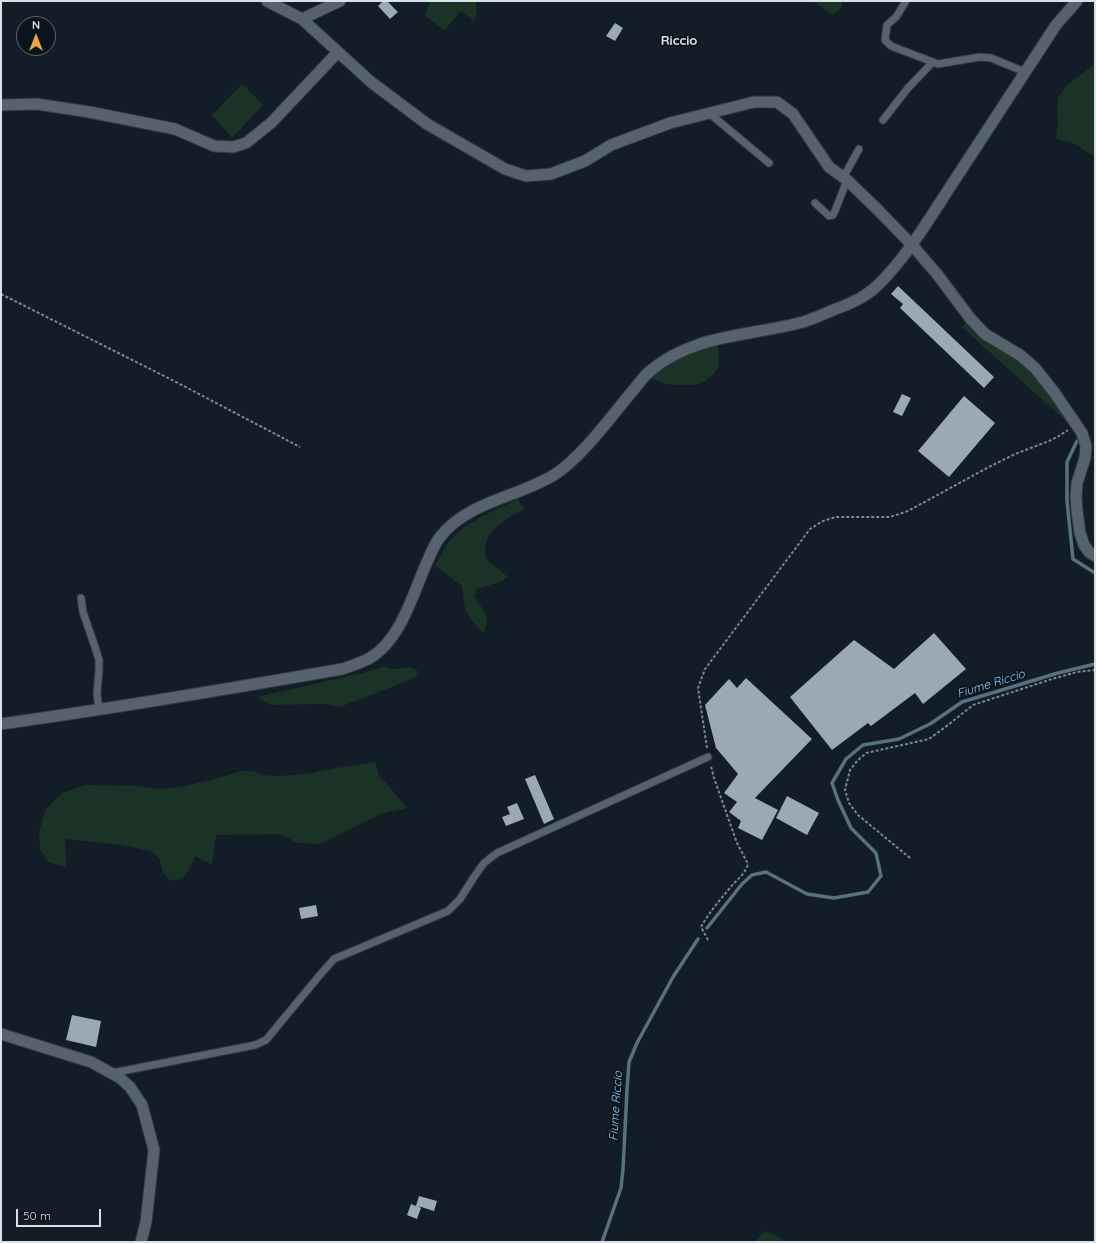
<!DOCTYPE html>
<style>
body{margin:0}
#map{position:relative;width:1096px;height:1243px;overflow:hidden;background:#131d27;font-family:Quicksand,sans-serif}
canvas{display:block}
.frame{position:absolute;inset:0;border:2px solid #d9e0e7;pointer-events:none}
.north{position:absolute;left:16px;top:16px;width:40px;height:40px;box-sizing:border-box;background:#0a141d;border:1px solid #5d666e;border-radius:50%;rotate:0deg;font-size:11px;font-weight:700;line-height:16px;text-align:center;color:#d9e0e7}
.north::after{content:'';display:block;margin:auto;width:14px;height:18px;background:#f1a540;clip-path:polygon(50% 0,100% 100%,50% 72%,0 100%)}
.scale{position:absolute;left:16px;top:1209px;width:85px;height:18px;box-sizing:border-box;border:2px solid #d9e0e7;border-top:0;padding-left:5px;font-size:12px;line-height:14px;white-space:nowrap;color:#d9e0e7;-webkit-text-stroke:3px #0a141d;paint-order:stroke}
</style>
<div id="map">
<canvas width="1096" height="1243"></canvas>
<div class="frame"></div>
<div class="north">N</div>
<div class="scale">50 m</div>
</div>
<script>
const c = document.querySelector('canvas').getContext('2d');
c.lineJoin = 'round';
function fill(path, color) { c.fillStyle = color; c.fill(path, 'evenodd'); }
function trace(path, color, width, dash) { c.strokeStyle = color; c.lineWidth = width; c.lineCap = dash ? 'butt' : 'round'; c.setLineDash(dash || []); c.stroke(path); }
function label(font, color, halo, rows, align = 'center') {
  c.font = font + ' Quicksand,sans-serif'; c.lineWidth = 4; c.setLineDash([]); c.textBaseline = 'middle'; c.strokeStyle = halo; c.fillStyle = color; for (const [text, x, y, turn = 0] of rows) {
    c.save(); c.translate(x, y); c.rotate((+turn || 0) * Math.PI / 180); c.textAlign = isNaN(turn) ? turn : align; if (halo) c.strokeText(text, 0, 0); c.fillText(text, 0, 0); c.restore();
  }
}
const green = new Path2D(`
 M 431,1 L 476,1 L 477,14 L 473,21 L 461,11 L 444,31 L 425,15 Z
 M 812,1 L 842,1 L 842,7 L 833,15 Z
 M 1095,64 L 1095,157 L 1073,143 L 1056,139 L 1058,123 L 1057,106 L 1058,98 L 1066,86 Z
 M 242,84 L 263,105 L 232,138 L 212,115 Z
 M 968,320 L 1033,367 L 1063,411 L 1067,422 L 962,327 Z
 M 718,344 L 719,365 L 714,374 L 705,381 L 696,385 L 678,385 L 665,384 L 651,378 L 680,358 Z
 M 518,499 L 524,509 C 505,519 477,535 487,560 L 508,577 L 502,581 L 477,589 L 474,596 C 481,609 494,616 483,633 C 478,627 472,621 468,615 C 463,607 464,595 462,586 L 435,566 C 439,559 442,551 447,544 C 464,522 494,511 518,499 Z
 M 382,667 C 386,667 390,669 395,669 C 407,669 409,664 420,673 L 412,679 L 340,707 L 325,704 L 271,705 L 257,697 L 366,672 Z
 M 375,762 L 379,776 L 389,786 L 407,808 L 383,813 L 320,844 L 298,843 L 279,834 L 216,835 L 212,865 L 195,856 C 193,861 191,868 187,873 C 173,890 161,876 160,859 L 151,851 L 121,845 L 65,839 L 66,867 L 48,862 L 40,849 L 39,832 L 46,809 L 62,793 L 86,785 L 138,786 L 158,789 L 180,787 L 211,780 L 241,771 L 253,771 L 262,775 L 277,776 L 307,774 L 337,768 Z
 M 765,1231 L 779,1237 L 784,1242 L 754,1242 Z`);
const stream = new Path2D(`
 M 1077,441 L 1067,462 L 1067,501 L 1073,559 L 1095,573
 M 707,928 L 742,884 L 752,875 L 766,872 L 807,894 L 834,898 L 868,892 L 881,876 L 876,853 L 851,828 L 838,800 L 832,783 L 846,759 L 863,745 L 899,739 L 930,724 L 962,702 L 1058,673 L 1095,664
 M 602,1242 L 621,1188 L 623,1169 L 627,1090 L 629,1062 L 637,1043 L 673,977 L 698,939`);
const building = new Path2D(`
 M 383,1 L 387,1 L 398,12 L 390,19 L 378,6 Z
 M 615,23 L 623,28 L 615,41 L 606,36 Z
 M 898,286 L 994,377 L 984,388 L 900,308 L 903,304 L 891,294 Z
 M 902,394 L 911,398 L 902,416 L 893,412 Z
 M 964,396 L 995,423 L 949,477 L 918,451 Z
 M 934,633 L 966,669 L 923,704 L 915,693 L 871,726 L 868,723 L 832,750 L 790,697 L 854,640 L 894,669 Z
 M 746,678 L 812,739 L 755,798 L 778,810 L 762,840 L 738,828 L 741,821 L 729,812 L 737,802 L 724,793 L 738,774 L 716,748 L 705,705 L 729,679 L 737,688 Z
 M 535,775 L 554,819 L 544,824 L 525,779 Z
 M 787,796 L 819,813 L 807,835 L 776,818 Z
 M 517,803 L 524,819 L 506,826 L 502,817 L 510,814 L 507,807 Z
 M 316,905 L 318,916 L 301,919 L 299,908 Z
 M 72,1015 L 101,1021 L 96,1047 L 66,1040 Z
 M 419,1196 L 437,1201 L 434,1211 L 418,1206 L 421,1208 L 417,1219 L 407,1215 L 411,1204 L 416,1206 Z`);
const path = new Path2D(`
 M 1,294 L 178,383 L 300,447
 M 707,748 L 698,688 L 705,669 L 810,529 L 823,521 L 836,517 L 890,517 L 908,511 L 987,468 L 1015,454 L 1049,441 L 1059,436 L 1068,430
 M 910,858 L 858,815 L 849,803 L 845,790 L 850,770 L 857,761 L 866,753 L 929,739 L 948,725 L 973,705 L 1052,679 L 1077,672 L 1095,670
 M 708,940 L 701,927 C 708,914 719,901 729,889 C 736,880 744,876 748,864 L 737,843 L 714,778 L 711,766`);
const service = new Path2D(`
 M 906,1 L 896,17 L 887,25 L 885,40 L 891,46 L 938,64 L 980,57 L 991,58 L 1025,72
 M 709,113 L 769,163
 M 883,120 L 908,88 L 933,62
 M 843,178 L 859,149
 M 815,203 L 829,216 L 833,215 L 835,211 L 847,180
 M 81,598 L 83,612 L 96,650 L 99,660 L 99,670 L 97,694 L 99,710
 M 112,1073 L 255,1045 L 266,1040 L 319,976 L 334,959 L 448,911 L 460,899 L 474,877 L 484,863 L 497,853 L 708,757`);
const minor = new Path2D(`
 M 267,1 L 302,19 L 371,82 L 427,124 L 505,169 L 526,176 L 551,174 L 585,161 L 611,145 L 670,123 L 754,102 L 777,102 L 793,114 L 829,167 L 847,180 L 877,209 L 912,245 L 937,274 L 970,318 L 985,334 L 1020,355 L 1035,368 L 1054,392 L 1082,433 L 1086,446 L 1085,458 L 1077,483 L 1076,497 L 1077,511 L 1080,533 L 1084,545 L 1089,552 L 1095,556
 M 302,19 L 340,1
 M 1,105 L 37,104 L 89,112 L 175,129 L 214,146 L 233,147 L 246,143 L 271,123 L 338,52
 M 1,1034 L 91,1062 L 120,1078 L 130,1087 L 142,1105 L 154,1150 L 146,1222 L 141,1242`);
const tertiary = new Path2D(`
 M 1,724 C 115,708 228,689 342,669 C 351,666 361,663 370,658 C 399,641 412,598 424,569 C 429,558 433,546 440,537 C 467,502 518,497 554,475 C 581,458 610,418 630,394 C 637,386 643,377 650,371 C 693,334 751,336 803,322 C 812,319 822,315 831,311 C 849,304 865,298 879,284 C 910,253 932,214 956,178 C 989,127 1023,76 1056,25 L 1077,1`);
const waterNames = [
 ["Fiume Riccio",991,684,-17],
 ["Fiume Riccio",616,1106,-86]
];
const quarterNames = [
 ["Riccio",679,41]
];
fill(green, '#1b3326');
trace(stream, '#58707f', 3.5);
fill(building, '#9ba8b6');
trace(service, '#31373f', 9);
trace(minor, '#31373f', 13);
trace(tertiary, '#31373f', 13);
trace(path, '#7e868e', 2, [3, 2]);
trace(service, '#56626e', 7);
trace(minor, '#56626e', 11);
trace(tertiary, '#56626e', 11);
label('italic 12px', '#97d0f6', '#0a141d', waterNames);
label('bold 13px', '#d9e0e7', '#0a141d', quarterNames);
</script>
